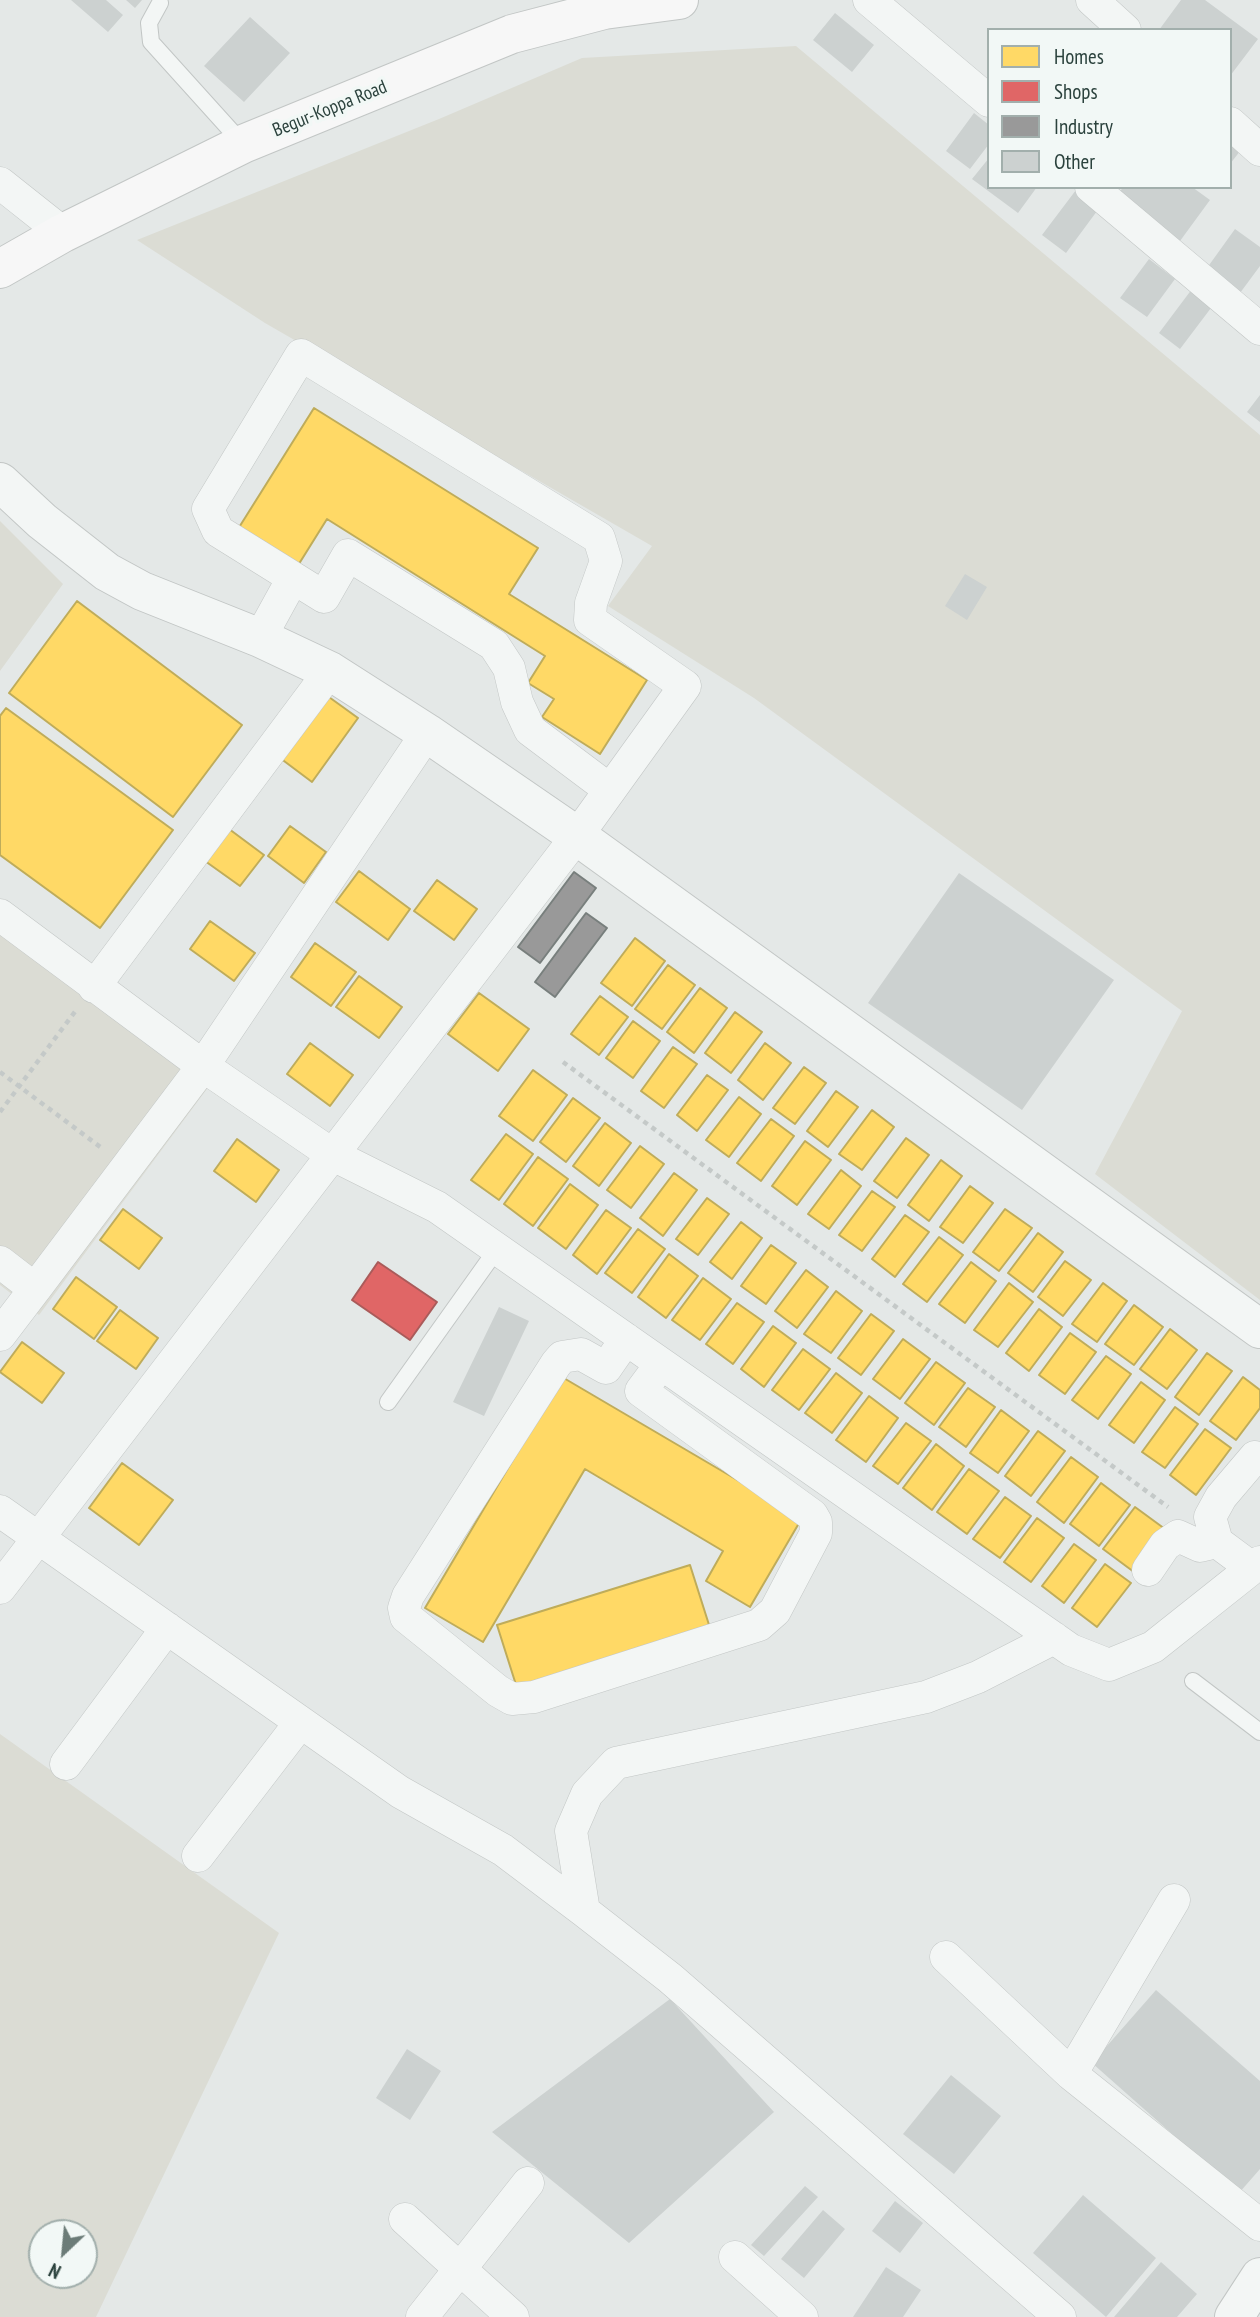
<!DOCTYPE html>
<style>
body{margin:0}
#map{position:relative;width:1260px;height:2317px;overflow:hidden;background:#e4e8e7;font-family:"PT Sans Narrow",sans-serif}
canvas{display:block}
.legend{position:absolute;left:987px;top:28px;width:245px;height:161px;box-sizing:border-box;background:#f2f8f6;border:2px solid #a2afac;margin:0;padding:9px 12px;list-style:none;font-size:21px;color:#2b423d}
.legend li{display:flex;align-items:center;gap:14px;height:35px}
.legend b{width:35px;border:2px solid #a2afac}
.north{position:absolute;left:28px;top:2219px;width:70px;height:70px;box-sizing:border-box;background:#f2f8f6;border:2px solid #a2afac;border-radius:50%;rotate:206deg;font-size:19px;font-weight:700;line-height:28px;text-align:center;color:#2b423d}
.north::after{content:'';display:block;margin:auto;width:24px;height:32px;background:#6c7c78;clip-path:polygon(50% 0,100% 100%,50% 72%,0 100%)}
</style>
<div id="map">
<canvas width="1260" height="2317"></canvas>
<ul class="legend">
<li><b style="height:19px;background:#ffd966"></b>Homes</li>
<li><b style="height:19px;background:#e06666"></b>Shops</li>
<li><b style="height:19px;background:#999"></b>Industry</li>
<li><b style="height:19px;background:#ccd1d0"></b>Other</li>
</ul>
<div class="north">N</div>
</div>
<script>
const c = document.querySelector('canvas').getContext('2d');
c.lineJoin = 'round';
function fill(path, color) { c.fillStyle = color; c.fill(path, 'evenodd'); }
function trace(path, color, width, dash) { c.strokeStyle = color; c.lineWidth = width; c.lineCap = dash ? 'butt' : 'round'; c.setLineDash(dash || []); c.stroke(path); }
function label(font, color, halo, rows, align = 'center') {
  c.font = font + ' "PT Sans Narrow",sans-serif'; c.lineWidth = 7; c.setLineDash([]); c.textBaseline = 'middle'; c.strokeStyle = halo; c.fillStyle = color; for (const [text, x, y, turn = 0] of rows) {
    c.save(); c.translate(x, y); c.rotate((+turn || 0) * Math.PI / 180); c.textAlign = isNaN(turn) ? turn : align; if (halo) c.strokeText(text, 0, 0); c.fillText(text, 0, 0); c.restore();
  }
}
const green = new Path2D(`
 M 796,46 L 1260,435 L 1260,1300 L 1095,1174 L 1182,1011 L 754,698 L 608,606 L 652,546 L 265,323 L 137,240 L 439,119 L 582,58 Z
 M 0,521 L 63,584 L 0,671 Z
 M 0,900 L 224,1066 L 39,1315 L 0,1285 Z
 M 0,1734 L 279,1933 L 96,2317 L 0,2317 ZM 42,2233 L 84,2233 L 84,2275 L 42,2275 Z`);
const homes = new Path2D(`
 M 314,408 L 538,548 L 509,594 L 647,680 L 600,754 L 542,717 L 554,699 L 528,683 L 545,656 L 327,519 L 297,567 L 238,529 Z
 M 77,601 L 242,725 L 173,817 L 9,693 Z
 M 322,692 L 358,718 L 312,782 L 276,755 Z
 M 6,708 L 173,830 L 100,928 L 0,855 L 0,716 Z
 M 221,823 L 264,855 L 240,886 L 198,856 Z
 M 290,826 L 326,852 L 304,883 L 268,856 Z
 M 359,871 L 410,909 L 388,940 L 336,902 Z
 M 437,880 L 477,909 L 454,940 L 414,911 Z
 M 210,921 L 255,953 L 234,981 L 190,949 Z
 M 635,938 L 665,961 L 632,1006 L 601,983 Z
 M 315,943 L 356,972 L 331,1006 L 291,977 Z
 M 668,965 L 695,985 L 662,1029 L 635,1009 Z
 M 359,976 L 402,1007 L 379,1038 L 336,1007 Z
 M 700,988 L 727,1008 L 694,1053 L 667,1032 Z
 M 479,993 L 529,1029 L 498,1071 L 448,1034 Z
 M 600,996 L 628,1017 L 599,1055 L 571,1034 Z
 M 735,1012 L 762,1032 L 731,1073 L 705,1053 Z
 M 633,1021 L 660,1041 L 633,1078 L 606,1058 Z
 M 310,1043 L 353,1075 L 330,1106 L 287,1074 Z
 M 765,1043 L 791,1063 L 763,1100 L 738,1080 Z
 M 673,1047 L 697,1064 L 664,1108 L 641,1091 Z
 M 804,1067 L 826,1083 L 795,1124 L 773,1108 Z
 M 533,1070 L 567,1095 L 533,1141 L 499,1116 Z
 M 707,1075 L 728,1090 L 697,1131 L 677,1115 Z
 M 836,1091 L 858,1107 L 828,1147 L 807,1131 Z
 M 739,1097 L 761,1114 L 729,1157 L 706,1140 Z
 M 573,1098 L 600,1118 L 566,1162 L 540,1142 Z
 M 872,1110 L 894,1127 L 862,1170 L 839,1154 Z
 M 771,1119 L 794,1136 L 761,1181 L 737,1163 Z
 M 605,1123 L 631,1143 L 599,1186 L 573,1166 Z
 M 506,1134 L 533,1154 L 499,1200 L 471,1180 Z
 M 906,1138 L 929,1155 L 897,1198 L 874,1181 Z
 M 237,1139 L 279,1170 L 256,1202 L 214,1171 Z
 M 805,1141 L 831,1160 L 797,1205 L 772,1186 Z
 M 640,1146 L 664,1164 L 631,1208 L 607,1190 Z
 M 538,1157 L 568,1179 L 533,1226 L 504,1204 Z
 M 941,1160 L 962,1176 L 929,1221 L 908,1205 Z
 M 841,1170 L 861,1186 L 829,1229 L 808,1214 Z
 M 674,1173 L 697,1190 L 663,1236 L 640,1218 Z
 M 570,1184 L 598,1205 L 566,1249 L 538,1228 Z
 M 970,1186 L 993,1203 L 963,1243 L 940,1227 Z
 M 872,1191 L 895,1207 L 862,1251 L 839,1235 Z
 M 707,1198 L 729,1214 L 698,1255 L 676,1239 Z
 M 123,1209 L 162,1238 L 139,1269 L 100,1240 Z
 M 1005,1209 L 1032,1228 L 999,1271 L 973,1252 Z
 M 606,1210 L 631,1228 L 597,1274 L 573,1255 Z
 M 905,1215 L 929,1232 L 895,1277 L 872,1259 Z
 M 741,1222 L 762,1238 L 732,1279 L 710,1262 Z
 M 638,1229 L 665,1249 L 632,1293 L 605,1273 Z
 M 1038,1233 L 1063,1252 L 1033,1292 L 1008,1273 Z
 M 939,1237 L 963,1255 L 927,1302 L 903,1284 Z
 M 771,1245 L 796,1263 L 766,1304 L 741,1286 Z
 M 669,1254 L 698,1276 L 666,1318 L 638,1297 Z
 M 1065,1261 L 1091,1280 L 1063,1316 L 1038,1297 Z
 M 971,1262 L 996,1281 L 965,1323 L 939,1304 Z
 M 806,1270 L 828,1287 L 797,1328 L 775,1311 Z
 M 76,1277 L 117,1307 L 94,1339 L 53,1309 Z
 M 703,1278 L 731,1299 L 700,1340 L 672,1320 Z
 M 1009,1283 L 1033,1302 L 998,1347 L 974,1330 Z
 M 1103,1283 L 1127,1301 L 1097,1342 L 1072,1324 Z
 M 836,1291 L 862,1311 L 831,1353 L 804,1334 Z
 M 737,1303 L 764,1322 L 733,1364 L 706,1344 Z
 M 1134,1305 L 1163,1327 L 1134,1365 L 1105,1344 Z
 M 1039,1309 L 1062,1327 L 1029,1371 L 1006,1353 Z
 M 120,1310 L 158,1338 L 136,1369 L 97,1341 Z
 M 871,1314 L 894,1331 L 861,1375 L 838,1358 Z
 M 773,1326 L 796,1343 L 764,1387 L 741,1369 Z
 M 1170,1329 L 1197,1350 L 1167,1389 L 1140,1369 Z
 M 1070,1333 L 1096,1352 L 1065,1394 L 1039,1375 Z
 M 903,1339 L 930,1359 L 900,1399 L 873,1379 Z
 M 22,1342 L 64,1373 L 42,1403 L 0,1372 Z
 M 803,1349 L 830,1369 L 799,1410 L 772,1390 Z
 M 1207,1353 L 1232,1371 L 1199,1415 L 1175,1397 Z
 M 1106,1356 L 1131,1374 L 1098,1419 L 1072,1400 Z
 M 936,1362 L 965,1383 L 934,1425 L 905,1403 Z
 M 836,1373 L 862,1393 L 832,1433 L 805,1413 Z
 M 562,1377 L 802,1518 L 750,1607 L 706,1581 L 723,1551 L 585,1469 L 483,1642 L 425,1608 Z
 M 1243,1377 L 1260,1390 L 1260,1408 L 1236,1440 L 1210,1421 Z
 M 1141,1382 L 1165,1400 L 1134,1443 L 1109,1425 Z
 M 968,1388 L 995,1407 L 966,1447 L 939,1427 Z
 M 869,1396 L 898,1418 L 866,1462 L 836,1440 Z
 M 1175,1407 L 1198,1424 L 1165,1468 L 1142,1452 Z
 M 1001,1410 L 1029,1431 L 998,1473 L 970,1453 Z
 M 906,1423 L 931,1441 L 898,1484 L 873,1466 Z
 M 1205,1429 L 1231,1448 L 1196,1495 L 1170,1475 Z
 M 1038,1431 L 1065,1451 L 1031,1496 L 1005,1476 Z
 M 936,1444 L 964,1466 L 932,1510 L 903,1488 Z
 M 1071,1457 L 1098,1477 L 1064,1523 L 1037,1502 Z
 M 122,1463 L 173,1500 L 139,1545 L 89,1508 Z
 M 969,1469 L 999,1491 L 967,1534 L 937,1512 Z
 M 1101,1483 L 1130,1505 L 1099,1546 L 1070,1524 Z
 M 1005,1497 L 1031,1516 L 1000,1558 L 973,1539 Z
 M 1135,1507 L 1165,1529 L 1134,1572 L 1103,1549 Z
 M 1037,1518 L 1064,1538 L 1031,1582 L 1004,1562 Z
 M 1074,1544 L 1096,1560 L 1064,1603 L 1042,1586 Z
 M 1105,1564 L 1131,1583 L 1097,1627 L 1072,1608 Z
 M 690,1565 L 710,1628 L 517,1688 L 497,1625 Z`);
const shops = new Path2D(`
 M 378,1262 L 437,1302 L 410,1340 L 352,1300 Z`);
const industry = new Path2D(`
 M 574,872 L 596,888 L 540,963 L 518,947 Z
 M 586,913 L 607,928 L 555,997 L 535,982 Z`);
const building = new Path2D(`
 M 71,0 L 106,0 L 123,15 L 108,32 Z
 M 126,0 L 142,0 L 135,8 Z
 M 1181,0 L 1205,0 L 1258,39 L 1230,76 L 1230,30 L 1159,30 Z
 M 835,13 L 874,45 L 852,72 L 813,40 Z
 M 250,17 L 290,53 L 244,102 L 204,66 Z
 M 974,113 L 989,125 L 989,144 L 970,169 L 946,151 Z
 M 1230,136 L 1244,146 L 1230,164 Z
 M 989,158 L 989,187 L 1037,187 L 1018,213 L 972,179 Z
 M 1123,187 L 1192,187 L 1210,200 L 1180,241 L 1118,195 Z
 M 1076,190 L 1100,207 L 1066,253 L 1042,235 Z
 M 1235,229 L 1260,247 L 1260,266 L 1240,293 L 1207,268 Z
 M 1149,259 L 1175,279 L 1147,317 L 1120,298 Z
 M 1192,289 L 1214,304 L 1180,349 L 1159,333 Z
 M 1260,395 L 1260,422 L 1247,412 Z
 M 965,574 L 987,587 L 967,620 L 945,606 Z
 M 959,873 L 1114,980 L 1022,1110 L 868,1003 Z
 M 499,1307 L 529,1321 L 484,1416 L 453,1402 Z
 M 1156,1990 L 1260,2081 L 1260,2169 L 1239,2193 L 1092,2063 Z
 M 670,1999 L 774,2112 L 629,2243 L 492,2132 Z
 M 407,2049 L 441,2071 L 410,2120 L 376,2098 Z
 M 951,2075 L 1001,2116 L 954,2174 L 903,2134 Z
 M 805,2186 L 818,2197 L 764,2256 L 751,2245 Z
 M 1083,2195 L 1156,2258 L 1106,2317 L 1033,2253 Z
 M 895,2201 L 923,2223 L 900,2253 L 872,2231 Z
 M 823,2210 L 845,2229 L 804,2278 L 781,2259 Z
 M 1161,2262 L 1197,2294 L 1177,2317 L 1114,2317 Z
 M 886,2267 L 921,2290 L 903,2317 L 853,2317 Z`);
const path = new Path2D(`
 M 563,1062 L 1168,1507
 M 0,1072 L 103,1149
 M 0,1112 L 77,1009`);
const service = new Path2D(`
 M 160,3 L 149,23 L 151,42 L 243,144
 M 388,1402 L 497,1249
 M 1193,1681 L 1260,1732`);
const minor = new Path2D(`
 M 869,0 L 989,101
 M 1092,0 L 1125,30
 M 1230,123 L 1260,150
 M 0,183 L 63,233
 M 1091,187 L 1260,329
 M 260,638 L 293,578
 M 0,915 L 203,1066 L 333,1155 L 437,1207 L 1071,1650 L 1109,1665 L 1153,1647 L 1260,1562
 M 94,987 L 330,671
 M 0,1262 L 35,1289 L 203,1066 L 427,733
 M 0,1335 L 35,1289
 M 626,1339 L 606,1368 L 581,1354 L 562,1357 L 556,1364 L 408,1596 L 404,1608 L 406,1617 L 498,1691 L 512,1699 L 534,1697 L 759,1625 L 775,1611 L 816,1533 L 816,1522 L 812,1515 L 641,1391 L 661,1364
 M 0,1511 L 400,1792 L 503,1850 L 584,1911 L 670,1978 L 1060,2317
 M 1217,1542 L 1210,1517 L 1221,1497 L 1255,1457
 M 1148,1570 L 1165,1545 L 1178,1536 L 1200,1546 L 1217,1542 L 1252,1568
 M 0,1588 L 577,836 L 685,686 L 590,620 L 591,603 L 606,561 L 599,538 L 301,355 L 208,509 L 218,531 L 324,597 L 348,555 L 494,645 L 509,668 L 517,702 L 530,730 L 610,790
 M 66,1764 L 167,1628
 M 198,1856 L 300,1723
 M 584,1911 L 571,1831 L 587,1794 L 616,1763 L 926,1697 L 978,1677 L 1054,1638
 M 946,1957 L 1071,2074 L 1260,2225
 M 1071,2074 L 1174,1900
 M 405,2219 L 513,2317
 M 735,2257 L 802,2317
 M 422,2317 L 528,2183`);
const tertiary = new Path2D(`
 M 0,482 L 42,521 L 107,572 L 142,591 L 260,638 L 330,671 L 427,733 L 577,836 L 1260,1329
 M 1234,2317 L 1260,2277`);
const secondary = new Path2D(`
 M 0,269 L 63,233 L 243,144 L 512,34 L 604,10 L 679,0`);
const streetNames = [
 ["Begur-Koppa Road",330,109,-22]
];
fill(green, '#dbdcd4');
fill(homes, '#ffd966');
trace(homes, '#bfac5a', 2);
fill(shops, '#e06666');
trace(shops, '#aa5b5a', 2);
fill(industry, '#999');
trace(industry, '#787f7d', 2);
fill(building, '#ccd1d0');
trace(service, '#c2c6c5', 18);
trace(minor, '#c2c6c5', 33);
trace(tertiary, '#c2c6c5', 40);
trace(secondary, '#c2c6c5', 40);
trace(path, '#c4c9c8', 4.5, [5, 5]);
trace(service, '#f3f6f5', 16);
trace(minor, '#f3f6f5', 32);
trace(tertiary, '#f3f6f5', 38);
trace(secondary, '#f7f7f7', 38);
label('19px', '#2b423d', '#f2f8f6', streetNames);
</script>
